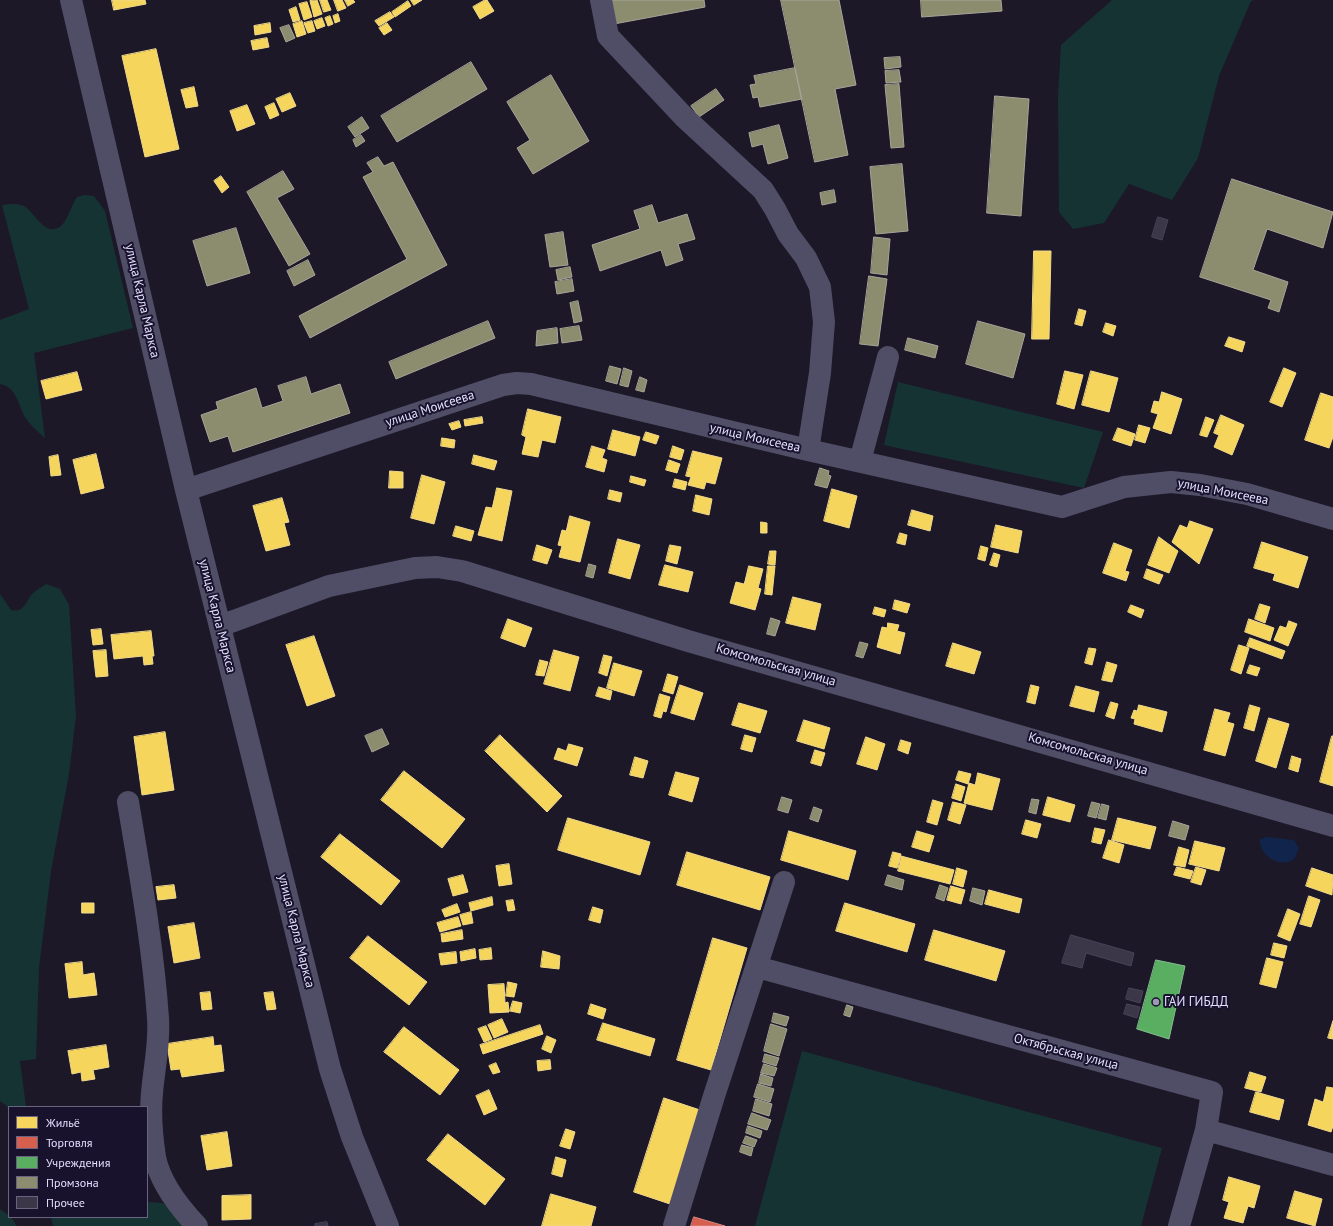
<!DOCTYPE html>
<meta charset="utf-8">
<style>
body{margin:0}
#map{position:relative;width:1333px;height:1226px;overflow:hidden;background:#1c1827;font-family:"PT Sans",sans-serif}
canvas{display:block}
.legend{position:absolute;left:8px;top:1106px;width:140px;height:112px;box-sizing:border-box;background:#18122d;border:1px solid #696481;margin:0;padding:5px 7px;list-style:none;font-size:12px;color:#e3dffe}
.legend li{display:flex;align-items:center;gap:8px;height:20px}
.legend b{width:20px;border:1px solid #696481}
</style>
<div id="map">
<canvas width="1333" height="1226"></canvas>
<ul class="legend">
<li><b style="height:11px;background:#f6d55c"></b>Жильё</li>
<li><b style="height:11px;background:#d6604d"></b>Торговля</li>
<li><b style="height:11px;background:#5aae61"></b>Учреждения</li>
<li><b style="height:11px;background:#8c8c6e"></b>Промзона</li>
<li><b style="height:11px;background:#3b3748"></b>Прочее</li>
</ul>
</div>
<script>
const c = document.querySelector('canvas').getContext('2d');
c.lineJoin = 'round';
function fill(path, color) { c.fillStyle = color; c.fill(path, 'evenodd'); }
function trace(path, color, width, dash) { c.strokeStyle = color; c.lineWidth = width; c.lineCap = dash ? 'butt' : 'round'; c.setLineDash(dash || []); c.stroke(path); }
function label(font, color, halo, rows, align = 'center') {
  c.font = font + ' "PT Sans",sans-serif'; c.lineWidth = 4; c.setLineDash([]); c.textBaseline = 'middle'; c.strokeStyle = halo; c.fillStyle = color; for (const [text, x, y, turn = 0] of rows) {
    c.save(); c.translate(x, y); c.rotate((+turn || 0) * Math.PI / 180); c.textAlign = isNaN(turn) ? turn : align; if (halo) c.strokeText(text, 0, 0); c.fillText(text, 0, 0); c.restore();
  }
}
const green = new Path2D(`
 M 1112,0 L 1255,0 L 1251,1 L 1219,76 L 1198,158 L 1172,200 L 1129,184 L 1104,223 L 1073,229 L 1059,212 L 1058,96 L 1061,45 Z
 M 85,195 L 94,196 L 105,211 L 133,328 L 34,353 L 45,438 C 38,432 30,425 25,417 C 18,405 17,387 0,384 L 0,320 L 29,309 L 2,205 C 10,204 17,203 24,206 C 35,212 46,240 62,225 C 69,217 71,206 77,197 Z
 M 898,382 L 1103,432 L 1084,488 L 884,445 Z
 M 46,584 L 60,589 L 69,605 L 76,716 L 69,774 L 51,871 L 39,968 L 36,1059 L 20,1061 L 26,1107 L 9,1107 L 9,1114 L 7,1106 L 0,1101 L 0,594 L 11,610 C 24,613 25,603 32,594 C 36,590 42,587 46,584 Z
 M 802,1051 L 1162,1148 L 1141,1226 L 755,1226 Z
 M 147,1202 L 163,1203 L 167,1206 L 190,1226 L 53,1226 L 51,1217 L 147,1217 Z
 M 0,1209 L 11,1217 L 17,1226 L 0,1226 Z`);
const water = new Path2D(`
 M 1267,837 L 1294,840 L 1299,848 C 1297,852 1296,859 1291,861 C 1276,867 1259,854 1260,839 Z`);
const homes = new Path2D(`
 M 112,0 L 145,0 L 146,4 L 114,10 Z
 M 317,0 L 322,14 L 314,17 L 310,1 Z
 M 320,0 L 327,0 L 331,10 L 324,12 Z
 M 334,0 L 342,0 L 346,8 L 338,11 Z
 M 345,0 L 353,0 L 355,2 L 348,6 Z
 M 411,0 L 422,0 L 414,5 Z
 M 485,0 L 487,0 L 494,11 L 480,19 L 473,7 Z
 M 408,1 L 411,6 L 395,17 L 392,12 Z
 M 307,2 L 312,17 L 304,20 L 299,4 Z
 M 296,7 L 300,20 L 293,22 L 289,10 Z
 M 390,12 L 394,17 L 379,26 L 375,21 Z
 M 338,14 L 340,21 L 335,23 L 333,16 Z
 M 330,16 L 333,24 L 328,26 L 325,18 Z
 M 322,18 L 325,26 L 317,29 L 314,21 Z
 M 302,21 L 306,34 L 297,37 L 293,24 Z
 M 312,21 L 315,31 L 308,33 L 304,23 Z
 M 270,23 L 271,32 L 255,35 L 254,26 Z
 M 387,23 L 392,30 L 384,35 L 379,28 Z
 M 267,38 L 269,47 L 253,50 L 251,41 Z
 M 156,49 L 179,149 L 145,157 L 122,56 Z
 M 194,87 L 198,106 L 186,108 L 181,90 Z
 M 290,93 L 296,106 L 282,112 L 276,99 Z
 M 274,103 L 279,115 L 270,119 L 265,107 Z
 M 247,105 L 255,124 L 237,131 L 230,111 Z
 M 221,176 L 229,187 L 222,193 L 214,181 Z
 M 1034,251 L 1051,251 L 1049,339 L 1032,339 Z
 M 1079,309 L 1086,311 L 1082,326 L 1075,324 Z
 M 1106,323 L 1116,326 L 1113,336 L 1103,332 Z
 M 1229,337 L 1245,342 L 1242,352 L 1225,346 Z
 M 1284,368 L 1296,373 L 1282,407 L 1270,402 Z
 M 1065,371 L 1083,375 L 1074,409 L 1057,404 Z
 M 1091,371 L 1118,378 L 1109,412 L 1082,405 Z
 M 77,372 L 82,390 L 46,399 L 41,381 Z
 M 1162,392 L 1182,399 L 1171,434 L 1153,428 L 1158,414 L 1151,412 L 1154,401 L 1159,402 Z
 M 1321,393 L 1333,397 L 1333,437 L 1329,448 L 1305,440 Z
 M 528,409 L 561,417 L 555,443 L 542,440 L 538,457 L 522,454 L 526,437 L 522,435 Z
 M 1221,415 L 1244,425 L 1232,455 L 1214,447 L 1219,435 L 1214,433 Z
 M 482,417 L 483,423 L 465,426 L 464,420 Z
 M 1206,417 L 1214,420 L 1207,437 L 1200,435 Z
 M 459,421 L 461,427 L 452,430 L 449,424 Z
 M 1139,425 L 1150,428 L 1145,443 L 1135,440 Z
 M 1118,428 L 1135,434 L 1131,446 L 1113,440 Z
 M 613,430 L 640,437 L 635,456 L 608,449 Z
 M 646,432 L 659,436 L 656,444 L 643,440 Z
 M 442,438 L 455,440 L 454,448 L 441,446 Z
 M 592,446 L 605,450 L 602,458 L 607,460 L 604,472 L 586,467 Z
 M 673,446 L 684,450 L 681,460 L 670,457 Z
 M 693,451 L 722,458 L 715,484 L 706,482 L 704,489 L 688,485 L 691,477 L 686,476 Z
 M 96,454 L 104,488 L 81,494 L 73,460 Z
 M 58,455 L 61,475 L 51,476 L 49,457 Z
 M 474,455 L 497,461 L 494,470 L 472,464 Z
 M 669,460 L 680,464 L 677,473 L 666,470 Z
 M 390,471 L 403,472 L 403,488 L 389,488 Z
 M 422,475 L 445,482 L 434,524 L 411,518 Z
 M 631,476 L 646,480 L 644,486 L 630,482 Z
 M 675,479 L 687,482 L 685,490 L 673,487 Z
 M 497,488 L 512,491 L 502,541 L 478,535 L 486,507 L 492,508 Z
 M 832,489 L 857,496 L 849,528 L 824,521 Z
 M 610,490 L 622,493 L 620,502 L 608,499 Z
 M 696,495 L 712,499 L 709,515 L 693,511 Z
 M 282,498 L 289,522 L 284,523 L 290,545 L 266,551 L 253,506 Z
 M 912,510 L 933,516 L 930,531 L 908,525 Z
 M 570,516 L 590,522 L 580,562 L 559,557 L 562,546 L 558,545 L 562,530 L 566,531 Z
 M 1190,521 L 1213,529 L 1199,564 L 1172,542 L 1180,525 L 1187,528 Z
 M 761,522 L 767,523 L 767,533 L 761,533 Z
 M 996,525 L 1022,531 L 1018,553 L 991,547 Z
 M 456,526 L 474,531 L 471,541 L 453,536 Z
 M 900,533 L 907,535 L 905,545 L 897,543 Z
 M 1159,537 L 1178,551 L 1169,573 L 1148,565 Z
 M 618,539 L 640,545 L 630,579 L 609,573 Z
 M 1262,542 L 1308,557 L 1298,588 L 1273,580 L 1275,574 L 1254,568 Z
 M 1114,543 L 1132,550 L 1125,571 L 1129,572 L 1126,581 L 1103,573 Z
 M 537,545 L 552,550 L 547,564 L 533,560 Z
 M 670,545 L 681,547 L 677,564 L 666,561 Z
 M 981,546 L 988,548 L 985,561 L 978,559 Z
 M 770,551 L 776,551 L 775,565 L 768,564 Z
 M 994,553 L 1000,555 L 997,567 L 990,565 Z
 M 665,565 L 693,572 L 688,592 L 659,585 Z
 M 749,566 L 763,569 L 758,588 L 761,589 L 755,610 L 730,603 L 736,582 L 744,584 Z
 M 768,566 L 775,566 L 772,595 L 765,594 Z
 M 1147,569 L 1163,575 L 1159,584 L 1144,578 Z
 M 793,597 L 821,604 L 815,630 L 786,623 Z
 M 895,600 L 910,604 L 907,613 L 893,609 Z
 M 1260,604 L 1270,607 L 1265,623 L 1255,619 Z
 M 1131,605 L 1144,610 L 1141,618 L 1128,612 Z
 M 875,607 L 886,610 L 884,617 L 873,614 Z
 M 508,619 L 532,628 L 525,647 L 501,638 Z
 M 1249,619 L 1274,628 L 1270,641 L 1245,632 Z
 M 1289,621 L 1297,624 L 1288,646 L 1274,640 L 1280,626 L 1286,628 Z
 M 888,623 L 899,625 L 897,631 L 905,633 L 900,654 L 877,647 L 882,627 L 887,628 Z
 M 101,629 L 103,644 L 93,645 L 91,630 Z
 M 151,631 L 154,656 L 152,656 L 153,664 L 144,665 L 143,656 L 114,659 L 111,635 Z
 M 314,636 L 335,696 L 307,706 L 286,645 Z
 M 1250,638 L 1285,651 L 1282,659 L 1247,646 Z
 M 953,643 L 981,652 L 974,674 L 946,666 Z
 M 1239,645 L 1249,648 L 1241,674 L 1231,670 Z
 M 1089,648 L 1096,649 L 1092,665 L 1085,663 Z
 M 106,650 L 108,676 L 96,677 L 93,651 Z
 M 554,650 L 579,657 L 570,691 L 544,684 Z
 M 604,655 L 612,657 L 607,676 L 599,673 Z
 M 540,660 L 548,662 L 544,676 L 536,675 Z
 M 1107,662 L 1117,665 L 1112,682 L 1102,680 Z
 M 614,663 L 642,671 L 634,696 L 607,688 Z
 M 1250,665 L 1260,668 L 1257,676 L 1247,673 Z
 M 668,674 L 678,677 L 673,694 L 663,691 Z
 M 680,685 L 703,693 L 694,720 L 671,713 Z
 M 1031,685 L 1039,687 L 1035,704 L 1027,702 Z
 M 1076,686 L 1099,692 L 1094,712 L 1070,706 Z
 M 599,687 L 612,691 L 610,700 L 596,696 Z
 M 660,694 L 670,697 L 666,712 L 663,711 L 661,718 L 654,716 Z
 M 1111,702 L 1118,704 L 1114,719 L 1106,716 Z
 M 739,703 L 767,711 L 760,733 L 732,725 Z
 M 1139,705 L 1167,712 L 1162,732 L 1134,724 L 1135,719 L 1131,718 L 1134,710 L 1137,711 Z
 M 1250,705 L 1260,708 L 1254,731 L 1244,728 Z
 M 1215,709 L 1230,713 L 1227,722 L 1234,724 L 1225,756 L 1204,750 Z
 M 1269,718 L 1289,724 L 1276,768 L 1256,761 Z
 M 804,720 L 830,728 L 824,749 L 797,741 Z
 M 165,732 L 174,790 L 142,795 L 134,737 Z
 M 500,735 L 562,796 L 547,812 L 485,751 Z
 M 745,735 L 756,738 L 752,752 L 741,749 Z
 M 1332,736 L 1333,736 L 1333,786 L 1320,782 Z
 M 866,737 L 885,744 L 877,770 L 857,764 Z
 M 901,740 L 911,743 L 908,754 L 898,750 Z
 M 569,744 L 583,748 L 577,766 L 554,759 L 558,748 L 566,751 Z
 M 815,750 L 825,753 L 821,766 L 811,763 Z
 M 1292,756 L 1301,759 L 1298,772 L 1289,769 Z
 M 635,757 L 648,761 L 643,778 L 630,775 Z
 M 404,771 L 465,819 L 442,848 L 381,800 Z
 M 959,771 L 971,774 L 968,784 L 956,780 Z
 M 676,772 L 699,778 L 692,802 L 669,795 Z
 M 978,773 L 1000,779 L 992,810 L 964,803 L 969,783 L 975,785 Z
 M 956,784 L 965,787 L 961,801 L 952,798 Z
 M 1048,797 L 1075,805 L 1070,822 L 1043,815 Z
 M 933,800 L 943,803 L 937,825 L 927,822 Z
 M 953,802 L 966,805 L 960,824 L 948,820 Z
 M 568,818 L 650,842 L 640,875 L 558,850 Z
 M 1118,818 L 1156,827 L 1150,849 L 1112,840 Z
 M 1026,820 L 1041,824 L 1037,838 L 1022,834 Z
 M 1095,828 L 1105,830 L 1101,844 L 1092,842 Z
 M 789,831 L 856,851 L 848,880 L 781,860 Z
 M 917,831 L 934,836 L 929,852 L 912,847 Z
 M 340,834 L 400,881 L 381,905 L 321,857 Z
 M 1109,840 L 1124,845 L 1119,863 L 1103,858 Z
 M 1195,841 L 1225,848 L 1219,871 L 1189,864 Z
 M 1179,847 L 1189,850 L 1185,867 L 1174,865 Z
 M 687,852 L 770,877 L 760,910 L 677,885 Z
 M 893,852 L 901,854 L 897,868 L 889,866 Z
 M 901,856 L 954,870 L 950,884 L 898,871 Z
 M 509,864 L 512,884 L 499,886 L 496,866 Z
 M 1177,867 L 1193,871 L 1190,879 L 1174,875 Z
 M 1196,867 L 1206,870 L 1201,885 L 1191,882 Z
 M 957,868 L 967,871 L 963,887 L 953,884 Z
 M 1312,868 L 1333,875 L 1332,895 L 1306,886 Z
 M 463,875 L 468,892 L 453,896 L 448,879 Z
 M 174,885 L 176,898 L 158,900 L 156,887 Z
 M 951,886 L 965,890 L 961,904 L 947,900 Z
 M 989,890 L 1022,899 L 1019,913 L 985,904 Z
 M 1309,896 L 1320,900 L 1311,927 L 1300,924 Z
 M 492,897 L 493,905 L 471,911 L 469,903 Z
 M 513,900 L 515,910 L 508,911 L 506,901 Z
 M 82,903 L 94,903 L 94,913 L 82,913 Z
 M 845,903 L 915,924 L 907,952 L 836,931 Z
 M 457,904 L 460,912 L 445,917 L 442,910 Z
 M 593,907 L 603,910 L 600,923 L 589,920 Z
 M 1288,909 L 1300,914 L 1290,941 L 1278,936 Z
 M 471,912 L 473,923 L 463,925 L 460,915 Z
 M 458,917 L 461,926 L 440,932 L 437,923 Z
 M 194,923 L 200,958 L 174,963 L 168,927 Z
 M 462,930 L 463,939 L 442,942 L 441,934 Z
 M 934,930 L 1005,951 L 996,981 L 925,960 Z
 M 368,936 L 427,982 L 409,1005 L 350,958 Z
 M 713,938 L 747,948 L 711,1070 L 677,1060 Z
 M 1274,943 L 1287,946 L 1284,958 L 1271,955 Z
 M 491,948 L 492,959 L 480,960 L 479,950 Z
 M 475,949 L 476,958 L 461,961 L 460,952 Z
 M 543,951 L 560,956 L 559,969 L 541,967 Z
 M 456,952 L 457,963 L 441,965 L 439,954 Z
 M 1267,958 L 1283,962 L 1276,988 L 1260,984 Z
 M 82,962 L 83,975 L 94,973 L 97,995 L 69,998 L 65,964 Z
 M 508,982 L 517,984 L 514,997 L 506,996 Z
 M 504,984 L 505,1003 L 508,1002 L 509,1012 L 490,1013 L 488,985 Z
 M 210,992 L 212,1009 L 202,1010 L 200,993 Z
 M 273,992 L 276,1009 L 267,1010 L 264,993 Z
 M 513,1001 L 522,1003 L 520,1013 L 510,1011 Z
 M 591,1004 L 606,1009 L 603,1019 L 588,1014 Z
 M 502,1019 L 508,1032 L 494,1038 L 488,1025 Z
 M 1333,1021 L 1333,1039 L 1328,1038 Z
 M 603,1023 L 655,1039 L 650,1056 L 597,1040 Z
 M 540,1025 L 543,1034 L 483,1054 L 480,1045 Z
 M 486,1026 L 492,1039 L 484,1042 L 478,1029 Z
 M 404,1027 L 459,1070 L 440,1095 L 384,1052 Z
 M 547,1036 L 556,1040 L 551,1053 L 542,1049 Z
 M 213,1037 L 214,1046 L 221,1045 L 224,1071 L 182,1077 L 180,1069 L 171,1070 L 167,1044 Z
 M 106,1045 L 109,1067 L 93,1070 L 95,1079 L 82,1081 L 81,1072 L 72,1074 L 68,1051 Z
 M 550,1060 L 551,1069 L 538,1071 L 537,1061 Z
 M 496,1063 L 500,1072 L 493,1074 L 489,1066 Z
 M 1250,1072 L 1266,1077 L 1261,1092 L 1245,1088 Z
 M 1327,1087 L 1333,1088 L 1333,1126 L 1331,1132 L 1308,1125 L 1315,1099 L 1323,1102 Z
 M 489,1090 L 497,1109 L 484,1115 L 476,1096 Z
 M 1256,1092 L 1284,1100 L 1279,1120 L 1250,1112 Z
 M 664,1098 L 700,1110 L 670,1204 L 634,1192 Z
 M 566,1129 L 575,1132 L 570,1149 L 560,1146 Z
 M 227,1132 L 232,1166 L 207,1170 L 201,1136 Z
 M 448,1134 L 505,1179 L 485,1205 L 427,1160 Z
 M 556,1157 L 566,1160 L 562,1177 L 552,1174 Z
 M 1229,1177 L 1260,1186 L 1254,1208 L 1248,1206 L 1243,1223 L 1224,1218 L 1229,1202 L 1223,1200 Z
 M 1295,1191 L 1322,1199 L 1315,1226 L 1287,1218 Z
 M 551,1194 L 596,1207 L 591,1226 L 542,1226 Z
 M 251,1195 L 251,1219 L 222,1220 L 222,1196 Z`);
const shops = new Path2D(`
 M 694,1217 L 725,1226 L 691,1226 Z`);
const public = new Path2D(`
 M 1156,960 L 1185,966 L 1169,1039 L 1137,1029 Z`);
const industry = new Path2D(`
 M 610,0 L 704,0 L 705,7 L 614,24 Z
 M 781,0 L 839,0 L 856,85 L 835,89 L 848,155 L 815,162 Z
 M 921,0 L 1001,0 L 1002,11 L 922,17 Z
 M 289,25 L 295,38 L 286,42 L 280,28 Z
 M 900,57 L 901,67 L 885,69 L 884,58 Z
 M 471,62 L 487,89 L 397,142 L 381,116 Z
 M 795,68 L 802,99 L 760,107 L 758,97 L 753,98 L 750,85 L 756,84 L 754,76 Z
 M 899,70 L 901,82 L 886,83 L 885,71 Z
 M 551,75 L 589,141 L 533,174 L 517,148 L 530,140 L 507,102 Z
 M 899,84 L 904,147 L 891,148 L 885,85 Z
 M 716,89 L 724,100 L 699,117 L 691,106 Z
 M 995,96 L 1029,99 L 1021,216 L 987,213 Z
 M 362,117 L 369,128 L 355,137 L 348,127 Z
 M 779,125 L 788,158 L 768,164 L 763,144 L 752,147 L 749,133 Z
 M 361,135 L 365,141 L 356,147 L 353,140 Z
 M 378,157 L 384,166 L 393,162 L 447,265 L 310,338 L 299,316 L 407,259 L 363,177 L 373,172 L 367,163 Z
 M 902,164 L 908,231 L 876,234 L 870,167 Z
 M 283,171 L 294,189 L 277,198 L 310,254 L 289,266 L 247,192 Z
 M 1232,179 L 1333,212 L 1323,248 L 1267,229 L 1253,270 L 1288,282 L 1279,312 L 1268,308 L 1271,300 L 1200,277 Z
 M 834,190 L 836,202 L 822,205 L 820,193 Z
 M 652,205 L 658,223 L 687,214 L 695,239 L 678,244 L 683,260 L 666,266 L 661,250 L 600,271 L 592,245 L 640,229 L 634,211 Z
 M 236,228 L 250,273 L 207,286 L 193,241 Z
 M 563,232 L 568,265 L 550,267 L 545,235 Z
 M 874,237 L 890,239 L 887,275 L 871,273 Z
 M 308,260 L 315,275 L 294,286 L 287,271 Z
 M 570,267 L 572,277 L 558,280 L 556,270 Z
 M 869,276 L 887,279 L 878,346 L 860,344 Z
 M 572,279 L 574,291 L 557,294 L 555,282 Z
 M 578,301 L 582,321 L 574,323 L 570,303 Z
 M 488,321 L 495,338 L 396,379 L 389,362 Z
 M 978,321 L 1025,334 L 1013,378 L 966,364 Z
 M 579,326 L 582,340 L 562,343 L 560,329 Z
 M 557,328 L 558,343 L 536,346 L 537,331 Z
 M 908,338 L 938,346 L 935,358 L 905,350 Z
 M 610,366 L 621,369 L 617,384 L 606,381 Z
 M 624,368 L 632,371 L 628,387 L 620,385 Z
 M 306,377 L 311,394 L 340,384 L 350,413 L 233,452 L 228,436 L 210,442 L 201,415 L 218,409 L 216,402 L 256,388 L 262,408 L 283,401 L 278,386 Z
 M 640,377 L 647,380 L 644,392 L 636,390 Z
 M 820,468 L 829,471 L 828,475 L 831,476 L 827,488 L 815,485 Z
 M 589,564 L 596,566 L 593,578 L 586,576 Z
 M 771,618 L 780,621 L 775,636 L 767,634 Z
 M 860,642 L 868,644 L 863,658 L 856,656 Z
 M 382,729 L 389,744 L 372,752 L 365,736 Z
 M 782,797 L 792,800 L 788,813 L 778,810 Z
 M 1032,799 L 1039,800 L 1036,814 L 1029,812 Z
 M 1092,802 L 1100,804 L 1096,818 L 1088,816 Z
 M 1102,804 L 1109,806 L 1106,820 L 1098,818 Z
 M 814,807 L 822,810 L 818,822 L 810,819 Z
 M 1173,821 L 1189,826 L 1185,840 L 1169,836 Z
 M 888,875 L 904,880 L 902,890 L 885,885 Z
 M 940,885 L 948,888 L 944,901 L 936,898 Z
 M 973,888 L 985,891 L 982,905 L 970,901 Z
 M 847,1005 L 853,1007 L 850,1017 L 844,1015 Z
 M 774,1013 L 789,1017 L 786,1026 L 772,1022 Z
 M 771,1024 L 787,1029 L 779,1056 L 764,1051 Z
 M 765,1054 L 779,1058 L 776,1066 L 763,1062 Z
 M 764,1064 L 777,1068 L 774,1076 L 761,1073 Z
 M 761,1074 L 773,1078 L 771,1086 L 759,1083 Z
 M 758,1084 L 774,1089 L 770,1102 L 754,1097 Z
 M 756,1099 L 772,1104 L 769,1116 L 753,1111 Z
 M 752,1113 L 771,1120 L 767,1130 L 748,1124 Z
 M 748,1126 L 762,1131 L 760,1138 L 746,1133 Z
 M 746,1136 L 757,1140 L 754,1147 L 743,1143 Z
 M 742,1145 L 753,1148 L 751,1156 L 740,1152 Z`);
const building = new Path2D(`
 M 1158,217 L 1168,220 L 1162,240 L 1152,237 Z
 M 1071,935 L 1134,953 L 1131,966 L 1086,953 L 1082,968 L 1062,963 Z
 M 1129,988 L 1143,991 L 1140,1003 L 1126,999 Z
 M 1127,1004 L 1140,1007 L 1137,1018 L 1124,1014 Z
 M 327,1222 L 328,1226 L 315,1226 L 315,1224 Z`);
const minor = new Path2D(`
 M 71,0 L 186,490 L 330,1069 L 352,1137 L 388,1226
 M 601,0 L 608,36 L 685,118 L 763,190 L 775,209 L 788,234 L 806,258 L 820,287 L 824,322 L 820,373 L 808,450
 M 860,461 L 888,357
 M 186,490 L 503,385 L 517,383 L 531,384 L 808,450 L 1062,507 L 1124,487 L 1171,482 L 1200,485 L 1247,494 L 1333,519
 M 220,626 L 329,586 L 415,568 L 437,567 L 462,571 L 688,641 L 1333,826
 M 128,802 C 140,874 153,946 158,1018 C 160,1043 154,1068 152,1093 C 150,1113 152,1137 155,1157 C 160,1183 179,1207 197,1226
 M 757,967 L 1212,1092 L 1206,1130 L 1333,1165
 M 674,1226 L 714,1096 L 784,882
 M 1179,1226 L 1206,1130`);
const markers = [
 [1156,1002,4,"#9d99b3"]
];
const streetNames = [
 ["улица Карла Маркса",142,301,77],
 ["улица Моисеева",430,409,-18],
 ["улица Моисеева",755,438,13],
 ["улица Моисеева",1223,492,11],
 ["улица Карла Маркса",217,616,76],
 ["Комсомольская улица",776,665,16],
 ["Комсомольская улица",1088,754,16],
 ["улица Карла Маркса",296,931,76],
 ["Октябрьская улица",1066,1052,15]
];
const poiNames = [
 ["ГАИ ГИБДД",1164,1002]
];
fill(green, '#163334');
fill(water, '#10244c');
fill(homes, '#f6d55c');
trace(homes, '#f0d88d', 1);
fill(shops, '#d6604d');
trace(shops, '#da8682', 1);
fill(public, '#5aae61');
trace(public, '#83bd90', 1);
fill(industry, '#8c8c6e');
trace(industry, '#a6a599', 1);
fill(building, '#3b3748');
trace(building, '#494359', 1);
trace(minor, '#504e67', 22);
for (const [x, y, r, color] of markers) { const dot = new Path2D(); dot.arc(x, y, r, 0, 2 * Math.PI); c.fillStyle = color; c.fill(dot); trace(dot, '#18122d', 1.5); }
label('13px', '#e3dffe', '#18122d', streetNames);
label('13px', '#e3dffe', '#18122d', poiNames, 'left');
</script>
